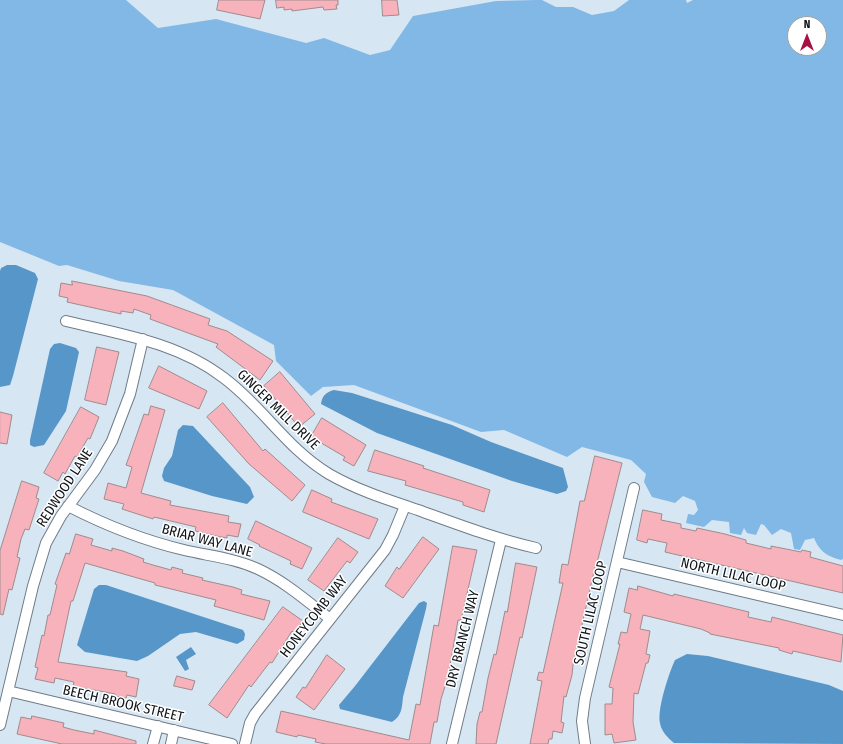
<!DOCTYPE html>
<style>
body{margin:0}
#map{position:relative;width:843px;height:744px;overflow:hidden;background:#d7e6f3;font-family:"Fira Sans Condensed",sans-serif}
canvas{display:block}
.north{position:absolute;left:787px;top:16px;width:40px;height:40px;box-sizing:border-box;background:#fff;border:1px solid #9fa1a2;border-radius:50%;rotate:0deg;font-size:11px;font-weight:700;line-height:16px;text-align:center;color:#0e1317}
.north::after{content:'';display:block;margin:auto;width:14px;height:18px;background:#a71143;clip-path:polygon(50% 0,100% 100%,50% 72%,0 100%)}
</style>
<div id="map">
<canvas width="843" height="744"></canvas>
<div class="north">N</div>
</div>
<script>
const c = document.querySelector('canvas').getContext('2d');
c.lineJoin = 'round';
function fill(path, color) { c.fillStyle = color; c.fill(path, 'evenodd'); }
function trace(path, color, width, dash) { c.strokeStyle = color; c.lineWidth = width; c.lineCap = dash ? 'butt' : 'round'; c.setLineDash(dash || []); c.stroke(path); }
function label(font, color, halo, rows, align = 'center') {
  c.font = font + ' "Fira Sans Condensed",sans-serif'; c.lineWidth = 3; c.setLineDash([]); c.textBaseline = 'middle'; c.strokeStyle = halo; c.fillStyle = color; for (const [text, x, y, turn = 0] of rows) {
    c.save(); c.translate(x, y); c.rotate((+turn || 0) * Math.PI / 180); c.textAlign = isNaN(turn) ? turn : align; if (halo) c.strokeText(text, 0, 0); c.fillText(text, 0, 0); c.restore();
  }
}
const green = new Path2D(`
 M 0,0 L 126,0 L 158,28 L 216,19 L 306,43 L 324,38 L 370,55 L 390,50 L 413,16 L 496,1 L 536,0 L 542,0 L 556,7 L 573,7 L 592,15 L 614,11 L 629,0 L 686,0 L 687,3 L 693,0 L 843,0 L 843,559 L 841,560 C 827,556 820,552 814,538 L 805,540 L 800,550 L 794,549 L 791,533 L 781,529 L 772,535 L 764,525 L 761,524 L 756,535 L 747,533 L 744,528 L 741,535 L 730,533 L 729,522 L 712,520 L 704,527 L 686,523 L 688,514 L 694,515 L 698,510 L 695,501 L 683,496 L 675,503 L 652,497 L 644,482 L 646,474 L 631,460 L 582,447 L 567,457 L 504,430 L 481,432 L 354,385 L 323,387 L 311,396 L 276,361 L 274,345 L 173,290 L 119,281 L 67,265 L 59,266 L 0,242 ZM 795,24 L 819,24 L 819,48 L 795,48 Z`);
const water = new Path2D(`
 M 7,265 L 16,265 L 35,273 L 38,279 L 13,376 L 10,385 L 0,387 L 0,271 L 1,268 Z
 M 60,343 L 76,348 L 79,352 L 66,411 L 44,445 L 34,447 L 30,445 L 30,440 L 50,349 L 54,344 Z
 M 334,390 L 352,393 L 452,425 L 491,442 L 563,468 L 568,487 L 566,491 L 557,494 L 512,481 L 377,433 L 321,404 C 322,396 326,392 334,390 Z
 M 183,425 L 193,426 L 250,487 L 254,497 L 247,504 L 212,496 L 164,481 L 162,476 L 164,468 L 172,456 L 178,430 Z
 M 99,585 L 106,585 L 243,630 L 245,634 L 244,640 L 237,644 L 196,632 L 180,634 L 148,656 L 137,661 L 85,652 L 77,645 L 94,589 Z
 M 424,601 L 427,603 L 426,609 L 403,697 C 402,707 402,716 392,722 L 340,709 L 339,705 L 355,686 L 419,603 Z
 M 191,647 L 196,654 L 186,660 L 189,669 L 185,671 L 176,657 Z
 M 687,654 L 708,656 L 829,685 L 843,691 L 843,744 L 674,743 C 668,738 661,731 660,723 C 657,709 669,673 675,660 Z`);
const building = new Path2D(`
 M 219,0 L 265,0 L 260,19 L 217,10 Z
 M 276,0 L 338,0 L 338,5 L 336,5 L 337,9 L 324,10 L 323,7 L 292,11 L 292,9 L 284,10 L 284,7 L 277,8 Z
 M 382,0 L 397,0 L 399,15 L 383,16 Z
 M 72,281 L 147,296 L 210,319 L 208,325 L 227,331 L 273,361 L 260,380 L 216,347 L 218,344 L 150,319 L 151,315 L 134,309 L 133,313 L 121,311 L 121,314 L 67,302 L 68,298 L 59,296 L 61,283 L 72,285 Z
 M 97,347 L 119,352 L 106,405 L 85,400 Z
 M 159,366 L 207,391 L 199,409 L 149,388 Z
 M 280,372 L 315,414 L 299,427 L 264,386 Z
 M 223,403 L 263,451 L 265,449 L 305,485 L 292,501 L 249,464 L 207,417 Z
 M 151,406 L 165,410 L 141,493 L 171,501 L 170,505 L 229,516 L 228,522 L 241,524 L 238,537 L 227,535 L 227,538 L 216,536 L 195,531 L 196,527 L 154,517 L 153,519 L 122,509 L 124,504 L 104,499 L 108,483 L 126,488 L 132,467 L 126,465 L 130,454 L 144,414 L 148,415 Z
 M 81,407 L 99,417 L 90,439 L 88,438 L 77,457 L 75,456 L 65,474 L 63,472 L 58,481 L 44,473 Z
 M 0,412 L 12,415 L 7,444 L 0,443 Z
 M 322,418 L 366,445 L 354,466 L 343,460 L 345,457 L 311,437 Z
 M 375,450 L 424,466 L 423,468 L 490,490 L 484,512 L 463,505 L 463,502 L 405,485 L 406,481 L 368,471 Z
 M 595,456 L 622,463 L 596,567 L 595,567 L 573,665 L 572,675 L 566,697 L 564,696 L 561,722 L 564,723 L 562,733 L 553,731 L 552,739 L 549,739 L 548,744 L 530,744 L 542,681 L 537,680 L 539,672 L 543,673 L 563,583 L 559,583 L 562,564 L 568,565 L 580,501 L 584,501 Z
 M 22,481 L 39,487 L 36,498 L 39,499 L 29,530 L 25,529 L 21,539 L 17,557 L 20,558 L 12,590 L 9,589 L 3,615 L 0,614 L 0,551 Z
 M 312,490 L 332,499 L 331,502 L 378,519 L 369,539 L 303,512 Z
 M 643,510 L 662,514 L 661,520 L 681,524 L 681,528 L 696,531 L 697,528 L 725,534 L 746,540 L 746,543 L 771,549 L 771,546 L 801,552 L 802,550 L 811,552 L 810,557 L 843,566 L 843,593 L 665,552 L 667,543 L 648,539 L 647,543 L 637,540 Z
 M 256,521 L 312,548 L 302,569 L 290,564 L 291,561 L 259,546 L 260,545 L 248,539 Z
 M 76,534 L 93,539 L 91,545 L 112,551 L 112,548 L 123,551 L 144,559 L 143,562 L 153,565 L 171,570 L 172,567 L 183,570 L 182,573 L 203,578 L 202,580 L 233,587 L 242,590 L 241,594 L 270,601 L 264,620 L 214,606 L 216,600 L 155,585 L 155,583 L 85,563 L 73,601 L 71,601 L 58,662 L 127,672 L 126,676 L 139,679 L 136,697 L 127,695 L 126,698 L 115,696 L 115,694 L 73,686 L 74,682 L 55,678 L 54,683 L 35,679 L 38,668 L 35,667 L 42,635 L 44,636 L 48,615 L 50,615 L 57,585 L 55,584 L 66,553 L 69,554 Z
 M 423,537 L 439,549 L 403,598 L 385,586 L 397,567 L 399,569 Z
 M 338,538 L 358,552 L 350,563 L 347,561 L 324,591 L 308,580 Z
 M 453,546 L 477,550 L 461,620 L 458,620 L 448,677 L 441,699 L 437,722 L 434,722 L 430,744 L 326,744 L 315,742 L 316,739 L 298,735 L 297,737 L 276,732 L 281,711 L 409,740 L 416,704 L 420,705 L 434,625 L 438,626 Z
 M 516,563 L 537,567 L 522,638 L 520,637 L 496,744 L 476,744 L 477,724 L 480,712 L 482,712 L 488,678 L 494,654 L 496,655 L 505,611 L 507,612 Z
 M 638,586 L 673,596 L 674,594 L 749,612 L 748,617 L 771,622 L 772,617 L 843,635 L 841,662 L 793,651 L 792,654 L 779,650 L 779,648 L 710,634 L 710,633 L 701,629 L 643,615 L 640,629 L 650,631 L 646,654 L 650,655 L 648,663 L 646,663 L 638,694 L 634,693 L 633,722 L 636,740 L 614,743 L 612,734 L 605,735 L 605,704 L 612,704 L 613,688 L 609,687 L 620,644 L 618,644 L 621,632 L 627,633 L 631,614 L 624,612 L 629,588 L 637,590 Z
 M 283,607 L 303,621 L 294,633 L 292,631 L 272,663 L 270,662 L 251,687 L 249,685 L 227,718 L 209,705 Z
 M 327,655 L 345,669 L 314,710 L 296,697 L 303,687 L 305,688 Z
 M 177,676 L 195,681 L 192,690 L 174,686 Z
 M 32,716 L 64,723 L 63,727 L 74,730 L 94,734 L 94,730 L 136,741 L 136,744 L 62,744 L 17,734 L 21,717 L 31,719 Z`);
const minor = new Path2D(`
 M 66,321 C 121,334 179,343 224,378 C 263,407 286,448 329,474 C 357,490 388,500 418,510 C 457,524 496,539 536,548
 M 68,506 C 103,524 146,541 184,550 C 209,556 234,558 258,569 C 284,581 307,601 330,619
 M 617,562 L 843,615
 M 8,691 L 232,744
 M 0,725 L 33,586 L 46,543 L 61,516 L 95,470 L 112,441 L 130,394 L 143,339
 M 153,744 L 158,726
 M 171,744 L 174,730
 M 245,744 L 250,723 L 255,714 L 385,550 L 393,535 L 405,506
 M 452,744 L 501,540
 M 585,744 L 582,721 L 585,698 L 634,488`);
const streetNames = [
 ["GINGER MILL DRIVE",278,410,44],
 ["REDWOOD LANE",65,488,-57],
 ["BRIAR WAY LANE",207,541,15],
 ["NORTH LILAC LOOP",733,575,13],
 ["SOUTH LILAC LOOP",591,613,-77],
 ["HONEYCOMB WAY",314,617,-52],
 ["DRY BRANCH WAY",463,639,-76],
 ["BEECH BROOK STREET",123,704,13]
];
fill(green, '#82b8e6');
fill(water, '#5796c9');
fill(building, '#f7b2bb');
trace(building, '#9f8b8d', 1);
trace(minor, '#6f7c88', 12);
trace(minor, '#fff', 10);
label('14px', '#0e1317', '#fff', streetNames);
</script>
